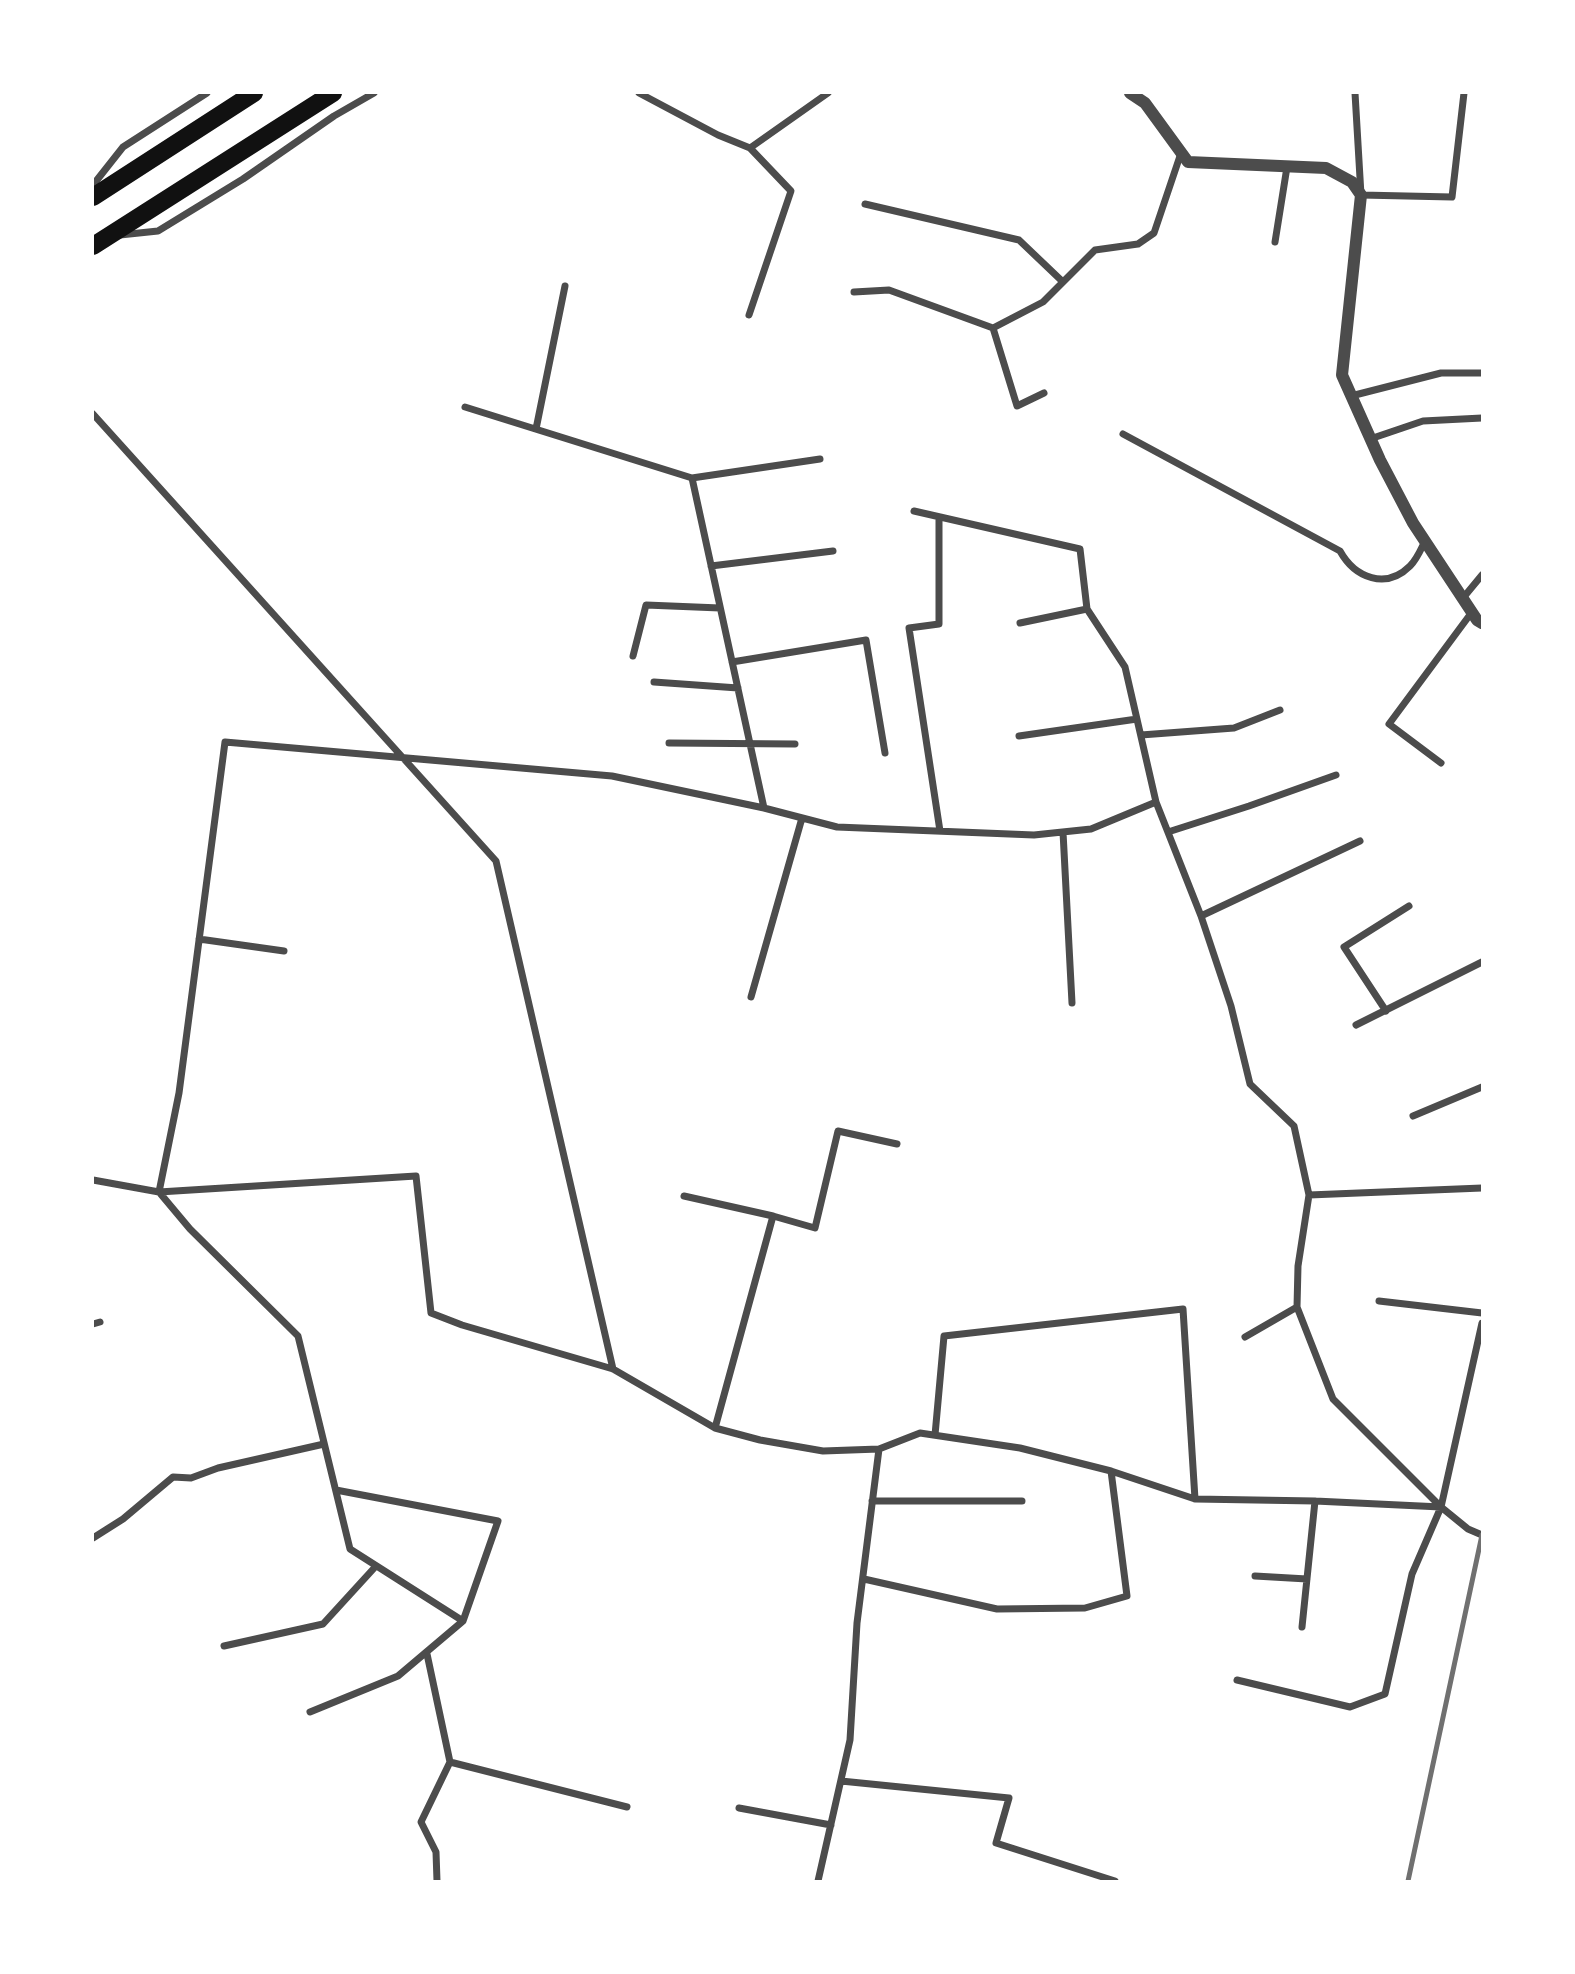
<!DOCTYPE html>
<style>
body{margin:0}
#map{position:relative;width:1575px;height:1974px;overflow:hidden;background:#fff;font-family:Cabin,sans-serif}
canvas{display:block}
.frame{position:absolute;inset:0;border:94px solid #fff;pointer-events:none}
</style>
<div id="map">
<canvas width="1575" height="1974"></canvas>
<div class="frame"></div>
</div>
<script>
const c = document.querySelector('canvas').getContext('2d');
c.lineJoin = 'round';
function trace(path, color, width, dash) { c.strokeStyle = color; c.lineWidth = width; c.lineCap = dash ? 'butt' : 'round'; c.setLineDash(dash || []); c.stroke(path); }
const minor = new Path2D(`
 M 639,93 L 718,135 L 750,148 L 828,93
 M 1355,93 L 1361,195 L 1452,197 L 1464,93
 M 93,185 L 123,147 L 207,93
 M 865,204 L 1019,240 L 1063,282
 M 120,235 L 158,231 L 243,179 L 334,116 L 374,93
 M 1275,242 L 1287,167
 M 854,292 L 889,290 L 993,328 L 1043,302 L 1095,250 L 1138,244 L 1154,233 L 1181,153
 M 749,315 L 791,191 L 750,148
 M 993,328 L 1017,406 L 1044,393
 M 1351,396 L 1441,373 L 1482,373
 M 465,407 L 692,478
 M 93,414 L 496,861 L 613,1369
 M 536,429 L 565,286
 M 1123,434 L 1340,551 C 1355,578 1386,590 1410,566 C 1417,559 1421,549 1425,541
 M 1370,439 L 1423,421 L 1482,418
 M 914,511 L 1080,549 L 1087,609 L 1125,667 L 1156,802 L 1201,916 L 1231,1006 L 1250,1084 L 1294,1126 L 1309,1195 L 1298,1266 L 1297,1307
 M 939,517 L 939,624 L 909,628 L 940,831
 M 711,566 L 833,551
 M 1463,598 L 1482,575
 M 1020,623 L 1087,609
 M 633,656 L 646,605 L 720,608
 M 732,662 L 866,640 L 885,753
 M 654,682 L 738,688
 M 1141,735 L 1234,728 L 1280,710
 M 1019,736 L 1137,719
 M 669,743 L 795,744
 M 1441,763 L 1389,724 L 1472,612
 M 764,808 L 692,478 L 820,459
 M 1063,832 L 1072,1003
 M 1168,832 L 1249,806 L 1336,775
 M 1201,916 L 1360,841
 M 199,939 L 284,951
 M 751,997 L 802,818
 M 1386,1011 L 1344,947 L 1409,906
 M 1356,1025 L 1482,962
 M 1413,1116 L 1482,1087
 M 93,1180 L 159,1192 L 416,1176 L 431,1313 L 462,1325 L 613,1369 L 715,1428 L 760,1440 L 823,1451 L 879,1449
 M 1309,1195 L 1482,1188
 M 684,1196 L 773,1216
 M 1379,1301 L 1482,1313
 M 93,1324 L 100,1322
 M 1245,1337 L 1297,1307 L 1333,1399 L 1441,1507 L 1468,1529 L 1482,1535
 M 715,1428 L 773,1216 L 815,1228 L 838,1131 L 897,1144
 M 935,1435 L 944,1336 L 1183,1309 L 1195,1499
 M 872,1501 L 1022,1501
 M 93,1538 L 123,1519 L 173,1477 L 191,1478 L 218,1468 L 324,1444
 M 1255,1576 L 1307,1579
 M 864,1579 L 997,1609 L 1085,1608 L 1127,1596 L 1111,1471
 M 463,1621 L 350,1549 L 298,1336 L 190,1229 L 159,1192 L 179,1093 L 225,742 L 612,776 L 764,808 L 837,827 L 1034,835 L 1091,829 L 1156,802
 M 1302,1627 L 1315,1501
 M 224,1646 L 323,1624 L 376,1566
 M 427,1654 L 450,1762
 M 1237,1680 L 1350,1707 L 1385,1694 L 1412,1574 L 1441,1507 L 1482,1323
 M 310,1712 L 398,1676 L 463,1621 L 498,1521 L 336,1490
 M 841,1781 L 1009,1798 L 996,1843 L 1115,1881
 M 739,1808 L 831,1825
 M 437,1881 L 436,1852 L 421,1822 L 450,1762 L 627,1807
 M 818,1881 L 850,1740 L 857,1623 L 879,1449 L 920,1433 L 1020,1448 L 1111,1471 L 1195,1499 L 1315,1501 L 1441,1507`);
const tertiary = new Path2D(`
 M 1130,93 L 1145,103 L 1188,162 L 1326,168 L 1352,182 L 1361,195 L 1342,375 L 1380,460 L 1413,523 L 1477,620 L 1482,623`);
const trunk = new Path2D(`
 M 93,197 L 254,93
 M 93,246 L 333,93`);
const rail = new Path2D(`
 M 1408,1881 L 1482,1535`);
trace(minor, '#4c4c4c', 7);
trace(tertiary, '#4c4c4c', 12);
trace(trunk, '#111', 18);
trace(rail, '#707070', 5);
</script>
